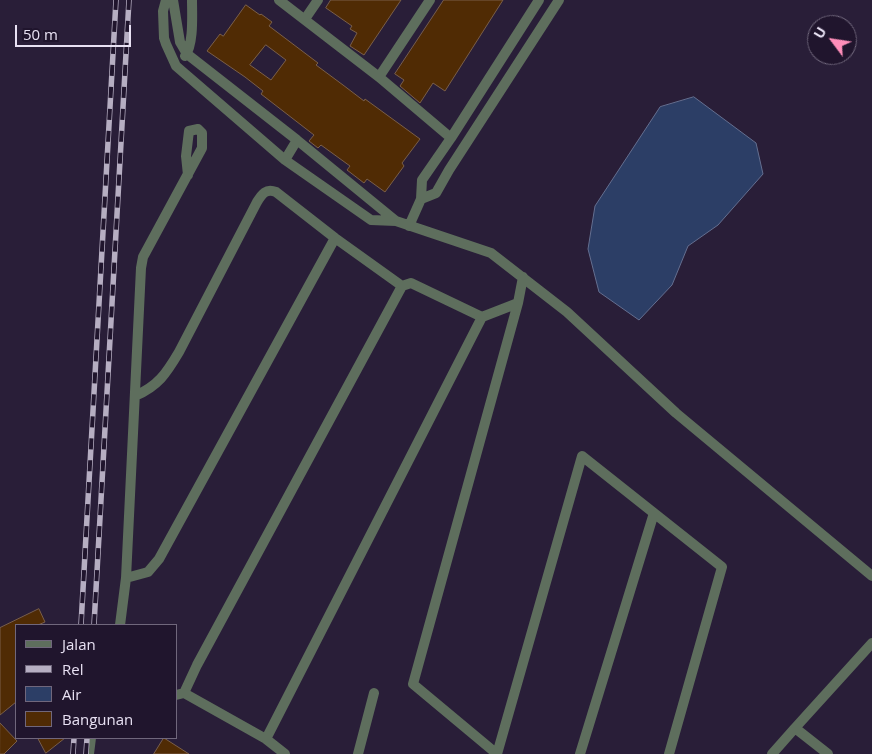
<!DOCTYPE html>
<style>
body{margin:0}
#map{position:relative;width:872px;height:754px;overflow:hidden;background:#291e38;font-family:"Open Sans",sans-serif}
canvas{display:block}
.legend{position:absolute;left:15px;top:624px;width:162px;height:115px;box-sizing:border-box;background:#20152d;border:1px solid #70677c;margin:0;padding:6px 9px;list-style:none;font-size:15px;color:#e8e1f3}
.legend li{display:flex;align-items:center;gap:10px;height:25px}
.legend b{width:25px;border:1px solid #70677c}
.north{position:absolute;left:807px;top:15px;width:50px;height:50px;box-sizing:border-box;background:#20152d;border:1px solid #70677c;border-radius:50%;rotate:301deg;font-size:14px;font-weight:700;line-height:20px;text-align:center;color:#e8e1f3}
.north::after{content:'';display:block;margin:auto;width:18px;height:22px;background:#ff8eba;clip-path:polygon(50% 0,100% 100%,50% 72%,0 100%)}
.scale{position:absolute;left:15px;top:25px;width:116px;height:22px;box-sizing:border-box;border:2px solid #e8e1f3;border-top:0;padding-left:6px;font-size:15px;line-height:18px;white-space:nowrap;color:#e8e1f3;-webkit-text-stroke:4px #20152d;paint-order:stroke}
</style>
<div id="map">
<canvas width="872" height="754"></canvas>
<ul class="legend">
<li><b style="height:6px;background:#5e6e5d"></b>Jalan</li>
<li><b style="height:6px;background:#b6aec2"></b>Rel</li>
<li><b style="height:14px;background:#2c3e66"></b>Air</li>
<li><b style="height:14px;background:#502b04"></b>Bangunan</li>
</ul>
<div class="north">U</div>
<div class="scale">50 m</div>
</div>
<script>
const c = document.querySelector('canvas').getContext('2d');
c.lineJoin = 'round';
function fill(path, color) { c.fillStyle = color; c.fill(path, 'evenodd'); }
function trace(path, color, width, dash) { c.strokeStyle = color; c.lineWidth = width; c.lineCap = dash ? 'butt' : 'round'; c.setLineDash(dash || []); c.stroke(path); }
const water = new Path2D(`
 M 694,97 L 756,143 L 763,174 L 718,225 L 688,246 L 672,285 L 639,320 L 599,292 L 588,249 L 595,206 L 660,107 Z`);
const building = new Path2D(`
 M 331,0 L 401,0 L 364,55 L 350,46 L 357,33 L 350,29 L 352,26 L 326,8 Z
 M 444,0 L 503,0 L 445,91 L 433,83 L 420,103 L 400,86 L 404,80 L 395,74 Z
 M 246,5 L 260,15 L 261,14 L 272,22 L 269,26 L 318,63 L 316,65 L 343,85 L 364,101 L 365,99 L 420,139 L 402,163 L 404,166 L 385,192 L 367,179 L 364,183 L 347,170 L 350,166 L 321,145 L 318,148 L 309,141 L 314,135 L 261,94 L 263,91 L 245,77 L 207,51 L 220,34 L 223,36 ZM 266,45 L 286,60 L 271,80 L 250,65 Z
 M 39,609 L 45,622 L 38,625 L 16,625 L 16,702 L 0,715 L 0,628 Z
 M 0,723 L 17,741 L 4,754 L 0,754 Z
 M 38,738 L 65,738 L 46,753 Z
 M 164,738 L 189,754 L 154,754 Z`);
const street = new Path2D(`
 M 166,0 L 163,11 L 164,38 L 166,44 L 176,66 L 285,160 L 371,220 L 396,221 L 491,253 L 567,312 L 676,413 L 872,576
 M 173,0 L 180,42 L 187,54 L 297,140 L 396,221
 M 279,0 L 379,77 L 451,138
 M 305,19 L 318,0
 M 185,56 C 194,44 192,15 192,0
 M 379,77 L 430,0
 M 285,160 L 297,140
 M 421,199 L 436,193 L 449,170 L 559,0
 M 409,226 L 421,199 L 422,180 L 451,138 L 539,0
 M 402,286 L 411,283 L 482,317
 M 135,396 C 158,386 166,374 179,352 L 257,202 C 262,194 266,188 276,192 L 335,238 L 402,286 L 197,665 L 184,693 L 176,695
 M 126,578 L 148,572 L 159,559 L 335,238
 M 120,625 L 126,578 L 141,268 L 143,257 L 202,148 L 202,133 L 198,129 L 189,131 L 186,156 L 188,175
 M 184,693 L 266,739 L 285,754
 M 266,739 L 482,317 L 518,303
 M 89,754 L 91,738
 M 358,754 L 374,693
 M 497,754 L 582,456 L 722,567 L 669,754
 M 497,754 L 413,684 L 518,303 L 523,277
 M 580,754 L 654,513
 M 772,754 L 795,728
 M 828,754 L 795,728 L 872,643`);
const rail = new Path2D(`
 M 81,625 L 116,0
 M 94,625 L 129,0
 M 73,754 L 74,738
 M 86,754 L 87,738`);
fill(water, '#2c3e66');
trace(water, '#646f90', 1);
fill(building, '#502b04');
trace(building, '#7a5f49', 1);
trace(street, '#5e6e5d', 10);
trace(rail, '#b6aec2', 5.5);
trace(rail, '#20152d', 4, [11]);
</script>
